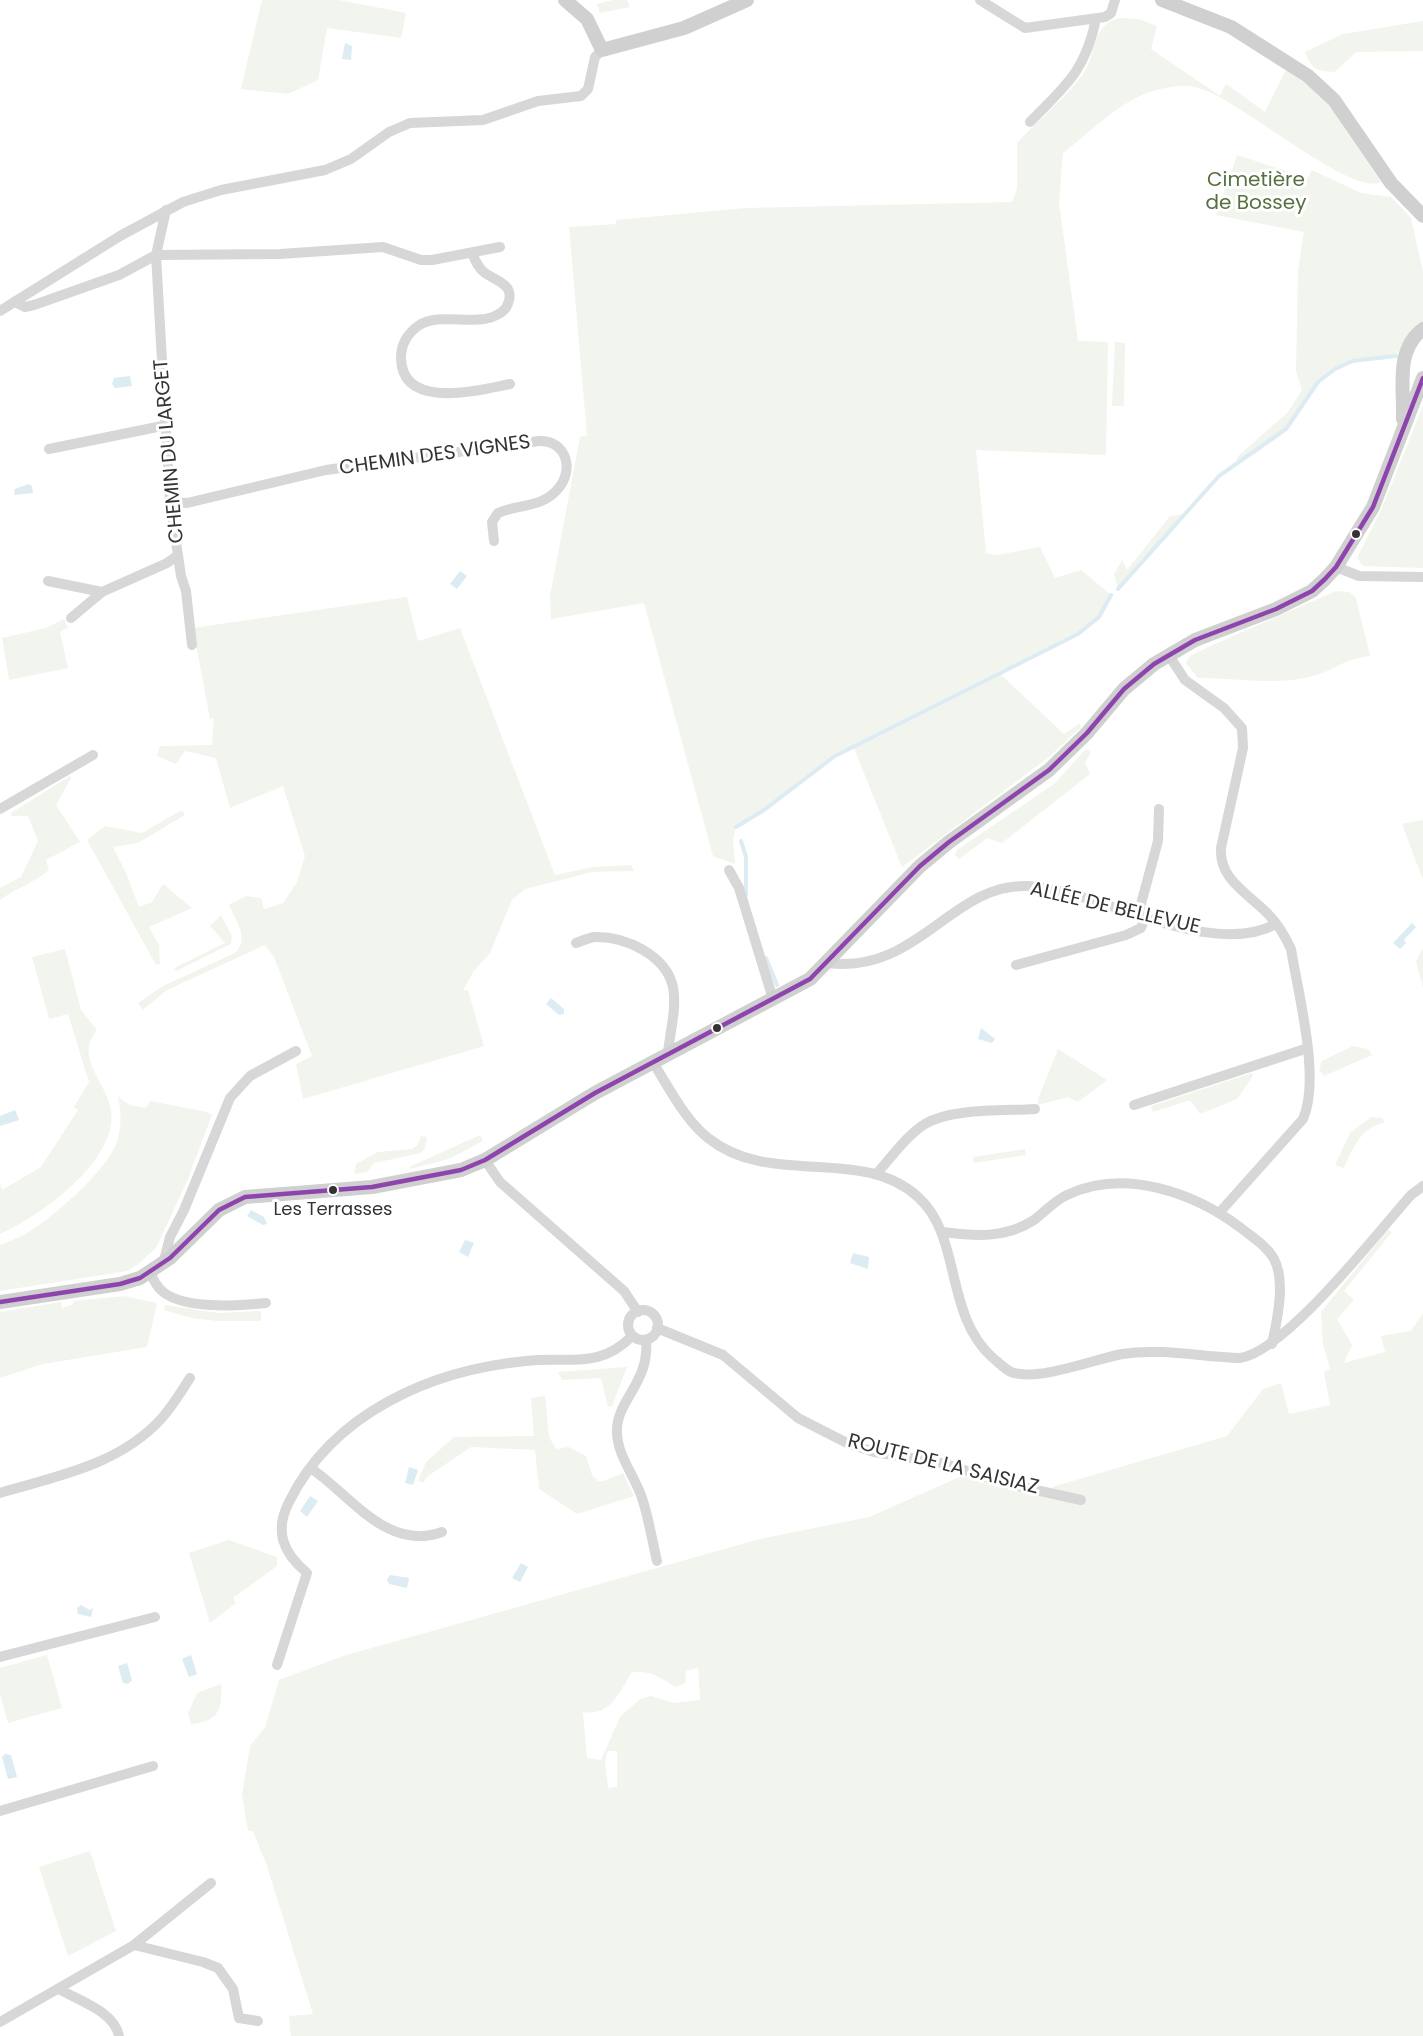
<!DOCTYPE html>
<meta charset="utf-8">
<style>
body{margin:0}
canvas{display:block;background:#fff}
</style>
<canvas width="1423" height="2036"></canvas>
<script>
const c = document.querySelector('canvas').getContext('2d');
c.lineJoin = 'round';
function fill(path, color) { c.fillStyle = color; c.fill(path, 'evenodd'); }
function trace(path, color, width, dash) { c.strokeStyle = color; c.lineWidth = width; c.lineCap = dash ? 'butt' : 'round'; c.setLineDash(dash || []); c.stroke(path); }
function label(font, color, halo, rows, align = 'center') {
  c.font = font + ' Poppins,sans-serif'; c.lineWidth = 6; c.setLineDash([]); c.textBaseline = 'middle'; c.strokeStyle = halo; c.fillStyle = color; for (const [text, x, y, turn = 0] of rows) {
    c.save(); c.translate(x, y); c.rotate((+turn || 0) * Math.PI / 180); c.textAlign = isNaN(turn) ? turn : align; if (halo) c.strokeText(text, 0, 0); c.fillText(text, 0, 0); c.restore();
  }
}
const green = new Path2D(`
 M 262,0 L 339,0 L 406,13 L 401,38 L 327,28 L 318,80 L 288,94 L 241,89 Z
 M 613,0 L 627,0 L 630,7 L 600,13 L 597,4 Z
 M 1119,18 L 1139,19 L 1157,26 L 1151,49 L 1220,96 L 1226,84 L 1265,112 L 1286,70 L 1312,88 L 1328,103 L 1381,182 C 1352,198 1237,97 1198,88 C 1183,84 1167,87 1153,91 C 1120,101 1090,132 1063,153 L 1059,203 L 1078,341 L 1108,342 L 1106,455 L 976,450 L 986,553 L 997,555 L 1040,547 L 1055,578 L 1081,570 L 1111,595 L 1099,617 L 1078,634 L 999,673 L 1064,734 L 1079,724 L 1081,727 L 1049,757 L 902,867 L 853,746 L 835,756 L 764,809 L 736,827 L 733,840 L 735,864 L 713,856 L 644,603 L 551,619 L 550,596 L 580,437 L 587,435 L 569,227 L 616,224 L 616,220 L 746,208 L 1012,202 L 1017,189 L 1017,143 C 1038,120 1065,99 1083,74 C 1097,54 1091,25 1119,18 Z
 M 1423,21 L 1423,51 L 1356,52 L 1335,72 C 1316,71 1312,70 1305,52 L 1343,34 Z
 M 1237,155 L 1308,178 L 1312,170 L 1361,193 L 1391,197 L 1411,218 L 1423,272 L 1423,322 L 1407,336 L 1396,356 L 1362,359 L 1326,375 L 1306,396 L 1286,429 L 1236,464 L 1237,457 L 1288,412 L 1302,390 L 1296,371 L 1298,271 L 1304,232 L 1216,215 Z
 M 1115,342 L 1125,343 L 1124,406 L 1112,406 Z
 M 1423,406 L 1423,568 L 1363,566 L 1357,558 L 1382,508 Z
 M 1187,514 L 1175,524 L 1118,589 L 1114,574 L 1122,560 L 1127,570 L 1170,516 Z
 M 1336,591 L 1349,592 L 1356,598 L 1370,656 C 1342,659 1336,670 1313,676 C 1276,686 1236,678 1198,678 L 1186,663 L 1189,657 L 1208,647 Z
 M 407,597 L 418,641 L 460,628 L 555,875 L 593,867 L 631,865 L 634,871 L 592,872 L 525,889 L 512,900 L 490,953 L 473,972 L 463,991 L 468,990 L 484,1046 L 303,1099 L 296,1064 L 312,1056 L 274,957 L 265,945 L 167,990 L 143,1010 L 138,1003 L 163,986 L 235,953 C 250,939 236,921 229,905 L 246,896 L 261,898 L 264,909 L 283,903 L 297,882 L 305,856 L 283,786 L 230,808 L 216,758 L 185,751 L 176,764 L 157,756 L 160,746 L 212,745 L 214,718 L 210,719 L 193,628 Z
 M 64,619 L 68,627 L 60,632 L 68,668 L 9,680 L 2,638 L 46,628 Z
 M 1086,749 L 1091,752 L 1085,763 L 1090,774 L 1002,843 L 987,838 L 959,859 L 955,855 L 957,850 L 1054,784 Z
 M 70,776 L 71,778 L 56,805 L 80,842 L 46,860 L 49,870 C 34,883 16,888 0,900 L 0,888 L 21,877 L 38,841 L 28,816 L 12,816 L 11,813 Z
 M 182,810 L 185,815 L 138,843 L 113,847 L 126,873 L 139,907 L 152,902 L 163,884 L 192,908 L 149,927 L 159,945 L 160,964 L 156,965 L 87,840 L 105,826 L 142,833 Z
 M 1423,820 L 1423,880 L 1402,824 Z
 M 221,915 L 232,936 L 231,944 L 176,971 L 174,968 L 225,943 L 210,926 Z
 M 1423,948 L 1423,987 L 1416,962 Z
 M 65,949 L 81,1010 L 97,1030 C 74,1059 106,1080 111,1110 C 119,1160 39,1217 0,1234 L 0,1184 L 2,1190 L 41,1167 L 78,1110 L 74,1107 L 89,1082 L 68,1014 L 49,1019 L 32,957 Z
 M 1353,1046 L 1368,1049 L 1372,1055 L 1324,1076 L 1319,1070 L 1322,1061 Z
 M 1058,1049 L 1107,1080 L 1078,1102 L 1068,1097 L 1038,1105 L 1038,1099 Z
 M 1252,1073 L 1253,1076 L 1237,1099 L 1200,1114 L 1190,1100 L 1153,1112 L 1151,1106 Z
 M 118,1096 C 126,1105 134,1106 146,1108 L 150,1101 L 207,1112 L 212,1115 L 187,1181 L 156,1248 L 137,1265 L 127,1271 L 0,1291 L 0,1245 C 10,1241 21,1237 30,1231 C 55,1216 108,1169 117,1142 C 122,1126 121,1112 118,1096 Z
 M 1371,1117 L 1383,1118 L 1384,1123 C 1361,1127 1353,1148 1344,1168 L 1335,1165 L 1350,1133 Z
 M 480,1135 L 483,1141 L 449,1159 L 410,1169 L 409,1167 Z
 M 421,1136 L 427,1137 L 425,1148 L 421,1153 L 374,1163 L 367,1172 L 354,1174 L 356,1164 L 378,1152 L 412,1149 L 417,1146 Z
 M 1025,1149 L 1026,1155 L 974,1163 L 973,1157 Z
 M 1388,1230 L 1392,1232 L 1344,1291 L 1354,1300 L 1337,1319 L 1352,1345 L 1344,1363 L 1385,1352 L 1381,1336 L 1411,1331 L 1423,1313 L 1423,2036 L 291,2036 L 289,2016 L 313,2014 L 267,1866 L 253,1831 L 248,1831 L 242,1794 L 250,1746 L 265,1727 L 279,1680 L 343,1656 L 760,1539 L 869,1517 L 962,1476 L 1054,1497 L 1052,1487 L 1227,1436 L 1263,1389 L 1281,1383 L 1289,1414 L 1330,1405 L 1324,1372 L 1330,1369 L 1323,1344 L 1321,1312 ZM 698,1668 L 700,1700 L 674,1703 L 651,1696 L 640,1699 L 620,1717 L 601,1760 L 587,1758 L 583,1712 C 610,1716 619,1694 631,1673 C 648,1668 662,1679 676,1687 L 685,1683 L 686,1671 ZM 608,1751 L 617,1751 L 617,1787 L 608,1788 L 605,1761 Z
 M 124,1296 L 157,1303 L 147,1347 L 43,1364 L 0,1378 L 0,1312 L 61,1302 L 62,1308 L 72,1305 L 74,1301 Z
 M 165,1305 L 219,1313 L 261,1311 L 261,1321 L 218,1321 L 192,1318 L 164,1310 Z
 M 627,1367 L 612,1406 L 608,1407 L 601,1378 L 562,1380 L 558,1372 Z
 M 545,1396 L 549,1437 L 556,1449 L 569,1447 L 586,1456 L 592,1475 L 598,1481 L 604,1481 L 623,1473 L 634,1496 L 577,1514 L 539,1489 L 535,1450 L 471,1447 L 428,1476 L 424,1482 L 418,1481 L 426,1462 L 454,1437 L 534,1436 L 531,1398 Z
 M 229,1540 L 277,1557 L 277,1566 L 233,1598 L 236,1603 L 210,1623 L 189,1553 Z
 M 47,1655 L 62,1708 L 8,1723 L 0,1694 L 0,1668 Z
 M 221,1684 C 223,1710 218,1722 191,1724 L 188,1713 L 197,1693 Z
 M 90,1851 L 116,1931 L 68,1956 L 39,1867 Z`);
const water = new Path2D(`
 M 345,43 L 352,46 L 351,60 L 342,59 Z
 M 130,376 L 132,386 L 115,388 L 112,384 L 114,378 Z
 M 28,484 L 32,486 L 33,493 L 14,495 L 15,489 Z
 M 460,571 L 467,576 L 457,589 L 450,584 Z
 M 1412,923 L 1416,927 L 1404,940 L 1406,943 L 1400,949 L 1393,943 Z
 M 551,998 L 564,1009 L 564,1014 L 559,1015 L 546,1004 Z
 M 981,1028 L 995,1039 L 992,1043 L 978,1039 Z
 M 15,1110 L 19,1120 L 0,1126 L 0,1116 Z
 M 251,1210 L 264,1217 L 267,1224 L 263,1225 L 247,1216 Z
 M 465,1240 L 474,1243 L 468,1257 L 459,1252 Z
 M 853,1253 L 869,1257 L 868,1269 L 850,1263 Z
 M 409,1467 L 418,1470 L 413,1485 L 405,1483 Z
 M 310,1496 L 318,1501 L 307,1517 L 300,1511 Z
 M 521,1563 L 528,1567 L 520,1582 L 512,1578 Z
 M 390,1575 L 409,1578 L 407,1588 L 389,1584 L 387,1580 Z
 M 81,1605 L 90,1610 L 93,1608 L 91,1617 L 78,1614 L 77,1608 Z
 M 191,1655 L 197,1674 L 189,1677 L 182,1659 Z
 M 127,1663 L 132,1680 L 128,1684 L 123,1683 L 118,1666 Z
 M 5,1754 L 11,1755 L 17,1777 L 8,1779 L 2,1757 Z`);
const stream = new Path2D(`
 M 1118,589 L 1219,476 L 1286,429 L 1318,382 L 1335,369 L 1352,361 L 1396,356
 M 736,827 L 764,810 L 835,756 L 1078,634 L 1099,617 L 1111,595
 M 741,841 L 746,857 L 746,895
 M 766,958 L 777,985`);
const street = new Path2D(`
 M 980,0 L 1025,28 L 1105,17 L 1111,13 L 1115,0
 M 1030,122 C 1066,85 1085,72 1096,19
 M 166,210 L 156,255 L 170,502 L 181,576 L 186,591 L 192,645
 M 472,253 C 475,260 478,268 485,273 C 498,282 518,285 506,308 C 485,332 442,309 418,326 C 407,334 401,345 401,358 C 402,411 479,390 510,384
 M 15,302 L 25,307 L 34,305 L 119,275 L 156,255 L 280,254 L 383,247 L 421,260 L 432,260 L 500,247
 M 0,311 L 120,236 L 183,202 L 221,190 L 325,170 L 351,159 L 389,132 L 410,123 L 483,120 L 538,101 L 581,96 L 588,89 L 595,57 L 602,50
 M 49,449 L 167,425
 M 170,502 L 187,503 L 326,470 L 539,441 C 567,440 575,471 557,490 C 541,508 518,504 498,513 L 492,522 L 494,541
 M 1336,567 L 1359,576 L 1423,577
 M 48,581 L 102,592 L 167,563 L 178,555
 M 71,618 L 102,592
 M 1168,654 L 1185,680 L 1224,708 L 1242,728 L 1243,748 L 1221,848 C 1219,880 1248,893 1268,914 C 1278,924 1285,936 1291,949 C 1298,993 1321,1079 1303,1119 L 1220,1212
 M 0,809 L 93,755
 M 729,870 L 739,888 L 773,999
 M 1138,915 L 1158,841 L 1159,809
 M 576,943 C 582,941 588,938 594,937 C 625,936 666,955 673,987 C 677,1008 670,1031 668,1053
 M 828,963 C 917,975 953,882 1028,886 C 1100,890 1209,960 1276,924
 M 1016,965 L 1126,935 L 1141,928 L 1145,918
 M 652,1061 C 669,1087 684,1119 708,1138 C 770,1188 861,1145 918,1197 C 962,1236 944,1315 993,1358 C 999,1363 1005,1369 1011,1372 C 1037,1382 1095,1359 1122,1354 C 1161,1348 1201,1357 1240,1358 C 1285,1352 1378,1232 1411,1195 L 1423,1186
 M 1134,1105 L 1308,1048
 M 485,1160 L 500,1182 L 624,1291 L 638,1312
 M 877,1173 C 891,1158 907,1135 925,1124 C 952,1108 1004,1111 1035,1109
 M 942,1232 C 975,1236 1005,1239 1034,1220 C 1045,1212 1054,1201 1067,1195 C 1124,1168 1193,1192 1241,1228 C 1252,1237 1267,1246 1274,1259 C 1286,1281 1277,1321 1272,1344
 M 163,1264 L 170,1237 L 184,1210 L 230,1098 L 250,1076 L 296,1051
 M 150,1273 C 153,1278 156,1285 160,1289 C 179,1310 239,1306 266,1303
 M628 1325a15 15 0 1 1 30 0a15 15 0 1 1-30 0Z
 M 657,1328 L 723,1355 L 798,1418 L 847,1443 L 874,1452 L 942,1463 L 1009,1484 L 1081,1500
 M 646,1340 C 650,1382 617,1400 617,1430 C 616,1454 635,1476 642,1498 C 649,1519 652,1540 657,1561
 M 312,1469 C 351,1496 388,1552 442,1532
 M 0,1493 C 57,1476 119,1465 161,1419 C 172,1407 181,1392 190,1378
 M 0,1657 L 155,1617
 M 277,1665 L 307,1573 C 283,1553 274,1531 289,1502 C 333,1413 431,1370 526,1361 C 568,1356 599,1370 632,1336
 M 0,1811 L 153,1766
 M 134,1945 L 203,1962 L 218,1968 L 233,1989 L 239,2018 L 258,2021
 M 59,1989 C 79,2001 114,2011 119,2036
 M 0,2022 L 134,1945 L 211,1883`);
const secondary = new Path2D(`
 M 565,0 L 587,19 L 602,50 L 684,28 L 747,0
 M 1162,0 L 1231,27 L 1308,76 L 1334,100 L 1391,183 L 1423,216
 M 1403,419 C 1404,387 1395,350 1423,329
 M 0,1302 L 120,1284 L 140,1278 L 170,1258 L 219,1210 L 245,1197 L 372,1187 L 461,1170 L 485,1160 L 595,1093 L 810,979 L 920,866 L 949,842 L 1049,770 L 1087,733 L 1124,689 L 1154,664 L 1195,640 L 1276,609 L 1312,591 L 1325,579 L 1336,567 L 1373,507 L 1423,378`);
const bus1 = new Path2D(`
 M 0,1302 L 120,1284 L 140,1278 L 170,1258 L 219,1210 L 245,1197 L 372,1187 L 461,1170 L 485,1160 L 595,1093 L 810,979 L 920,866 L 949,842 L 1049,770 L 1087,733 L 1124,689 L 1154,664 L 1195,640 L 1276,609 L 1312,591 L 1325,579 L 1336,567 L 1373,507 L 1423,378`);
const markers = [
 [1356,534,5,"#333"],
 [717,1028,5,"#333"],
 [333,1190,5,"#333"]
];
const busNames = [
 ["Les Terrasses",333,1210]
];
const parkNames = [
 ["Cimetière",1256,181],
 ["de Bossey",1256,204]
];
const streetNames = [
 ["CHEMIN DU LARGET",170,451,-95],
 ["CHEMIN DES VIGNES",435,456,-8],
 ["ALLÉE DE BELLEVUE",1115,909,13],
 ["ROUTE DE LA SAISIAZ",943,1465,14]
];
fill(green, '#f1f5ed');
fill(water, '#ddebf3');
trace(stream, '#ddebf3', 4);
trace(street, '#d7d7d7', 10);
trace(secondary, '#d0d0d0', 14);
trace(bus1, '#8e44ad', 4.5);
for (const [x, y, r, color] of markers) { const dot = new Path2D(); dot.arc(x, y, r, 0, 2 * Math.PI); c.fillStyle = color; c.fill(dot); trace(dot, '#fff', 2); }
label('18px', '#333', '#fff', busNames);
label('20px', '#56703f', '#fff', parkNames);
label('20px', '#333', '#fff', streetNames);
</script>
